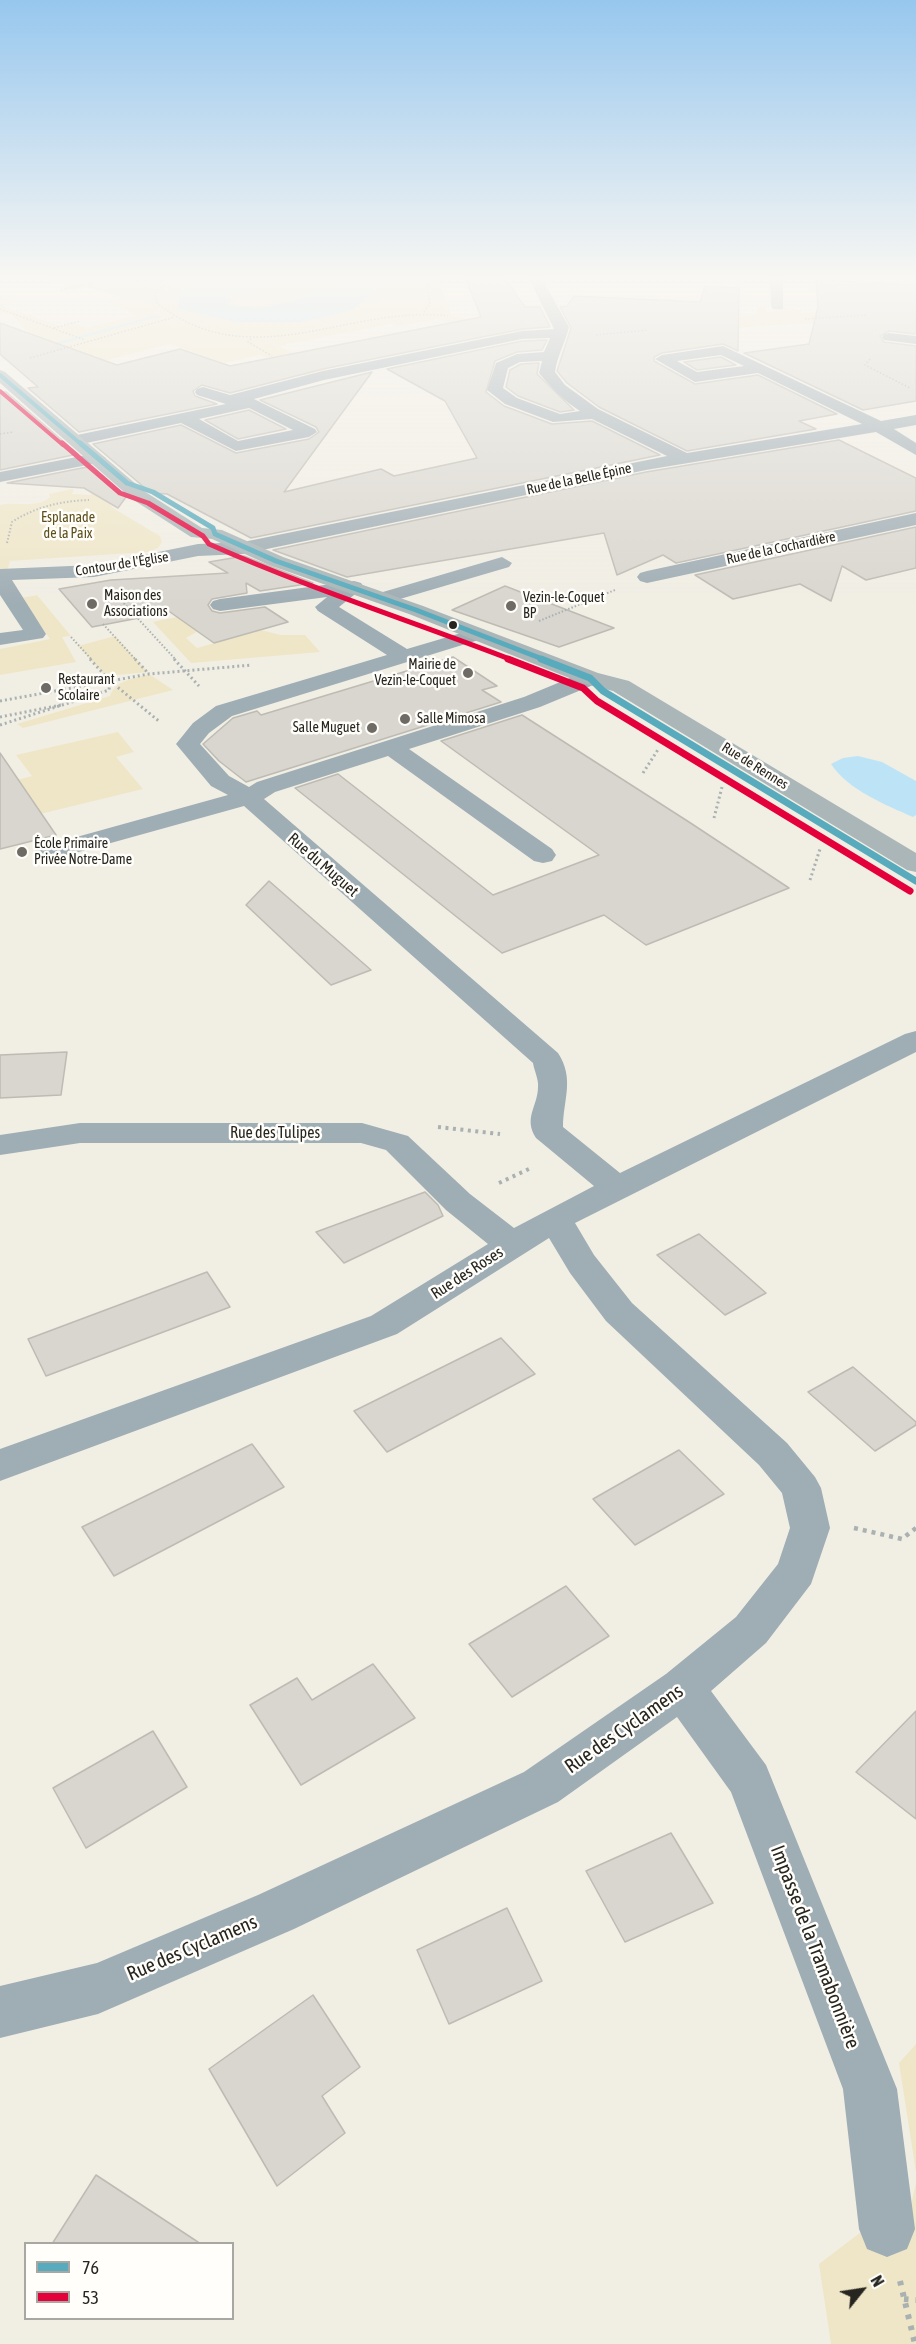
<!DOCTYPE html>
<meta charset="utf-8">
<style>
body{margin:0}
#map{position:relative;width:916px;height:2344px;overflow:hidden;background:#f1eee4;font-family:"Asap Condensed",sans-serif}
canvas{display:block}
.legend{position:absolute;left:24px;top:2242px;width:210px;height:78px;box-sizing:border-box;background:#fffefa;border:2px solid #a9a7a2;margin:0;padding:8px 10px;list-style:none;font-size:18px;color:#27251f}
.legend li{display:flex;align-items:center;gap:12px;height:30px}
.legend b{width:30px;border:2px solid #a9a7a2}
.north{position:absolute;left:832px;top:2260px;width:60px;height:60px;-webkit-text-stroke:4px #fffefa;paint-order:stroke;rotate:60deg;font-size:16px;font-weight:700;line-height:24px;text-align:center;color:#27251f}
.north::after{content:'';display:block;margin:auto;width:21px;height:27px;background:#27251f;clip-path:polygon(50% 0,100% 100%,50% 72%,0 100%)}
</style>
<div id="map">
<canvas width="916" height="2344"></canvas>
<ul class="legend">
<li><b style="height:8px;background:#58abbd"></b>76</li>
<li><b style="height:8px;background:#e4003a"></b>53</li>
</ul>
<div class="north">N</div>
</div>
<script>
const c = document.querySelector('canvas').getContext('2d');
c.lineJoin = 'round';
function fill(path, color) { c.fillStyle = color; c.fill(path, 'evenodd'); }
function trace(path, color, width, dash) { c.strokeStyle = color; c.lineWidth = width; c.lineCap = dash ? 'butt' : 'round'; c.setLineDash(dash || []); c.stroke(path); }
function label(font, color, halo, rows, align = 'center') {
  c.font = font + ' "Asap Condensed",sans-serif'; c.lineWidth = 5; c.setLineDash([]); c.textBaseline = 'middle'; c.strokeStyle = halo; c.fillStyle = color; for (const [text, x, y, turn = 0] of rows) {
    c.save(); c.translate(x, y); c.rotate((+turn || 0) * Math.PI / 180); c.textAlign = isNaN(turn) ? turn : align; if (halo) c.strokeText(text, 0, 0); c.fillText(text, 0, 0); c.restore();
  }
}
const green = new Path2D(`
 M 39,277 L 446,277 L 438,280 L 452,316 L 543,327 L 498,336 L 439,319 L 398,327 L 391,324 L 279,346 L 328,370 L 305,376 L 260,355 L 224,363 L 170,344 L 103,361 L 95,355 L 15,367 L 0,356 L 41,347 L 11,314 L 0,315 L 0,297 L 15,302 L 3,306 L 61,326 L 73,323 L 87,327 L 136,316 L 109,302 L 122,298 L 88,287 L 73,290 L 63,288 L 65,285 Z
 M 758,306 L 767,306 L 766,311 L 774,312 L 775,306 L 801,310 L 801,313 L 877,308 L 916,316 L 661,333 L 586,329 L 756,315 Z
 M 72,489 L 74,490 L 72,494 L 90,495 L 93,491 L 111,500 L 109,503 L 113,508 L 160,536 L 162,542 L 158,548 L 148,552 L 10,561 L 8,569 L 0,569 L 0,505 C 16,501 37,509 50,497 L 49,494 Z
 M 37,595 L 71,636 L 62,637 L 76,662 L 0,675 L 0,649 L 50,639 L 21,598 Z
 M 215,609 C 211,624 199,631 186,638 L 197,648 L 261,630 L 281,635 L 305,635 L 320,652 L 191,663 L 153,622 Z
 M 115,636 L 148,672 L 106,676 L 78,646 Z
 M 149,674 L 173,690 L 23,728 L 17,724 L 110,696 C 115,680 134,679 149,674 Z
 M 118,732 L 134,752 L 116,757 L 143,789 L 36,815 L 12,781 L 32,776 L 16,755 Z
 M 916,2044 L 916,2172 L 899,2063 Z
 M 916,2183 L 916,2344 L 831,2344 L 819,2264 L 865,2229 L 907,2222 Z`);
const water = new Path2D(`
 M 208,277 L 292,277 L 267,282 L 265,288 L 226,296 L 232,300 L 227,303 C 248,312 275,305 295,300 C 304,298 313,290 324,287 C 348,281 372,277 396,277 L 352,310 L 301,322 L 237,322 L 178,309 L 179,290 Z
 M 858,756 L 882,762 L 916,781 L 916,815 L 913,817 C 886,805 848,790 831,764 L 843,758 Z`);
const stream = new Path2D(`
 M 156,315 L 161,316 L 6,359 L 1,358 Z`);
const building = new Path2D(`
 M 465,277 L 504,277 L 525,307 L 540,307 L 550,327 L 522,329 L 323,369 L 230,393 L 202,385 L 193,391 L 195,396 L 217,404 L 79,432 L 28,388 L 38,387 L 0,354 L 0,323 L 117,365 L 180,349 L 230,366 L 481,317 Z
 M 816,280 L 916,285 L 916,334 L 889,331 L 880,336 L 884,342 L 916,346 L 916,401 L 863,410 L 744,353 L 809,344 L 818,307 Z
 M 705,286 L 739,288 L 738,351 L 723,344 L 662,353 L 654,357 L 654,361 L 695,384 L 758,375 L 837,414 L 799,421 L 816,429 L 687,451 L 599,407 L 567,383 L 557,371 L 571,328 L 560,307 L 567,306 L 574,296 L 700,302 Z
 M 547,340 L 542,350 L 517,352 L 495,361 L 486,392 L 504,406 L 552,424 L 592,421 L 660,455 L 251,538 L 167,494 L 151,493 L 93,444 L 181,425 L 236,453 L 309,439 L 319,432 L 316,427 L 260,400 L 372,372 L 284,492 L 381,469 L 394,476 L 477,458 L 445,401 L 387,369 L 522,341 Z
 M 721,357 L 736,365 L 697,370 L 684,362 Z
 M 539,363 L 537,374 L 574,410 L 560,412 L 518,396 L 506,387 L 510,370 L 521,364 Z
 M 0,392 L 6,392 L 78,454 L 0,470 Z
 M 249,410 L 286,429 L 238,439 L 205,420 Z
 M 839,440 L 916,478 L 916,511 L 676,563 L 663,555 L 617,575 L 604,533 L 347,577 L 273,550 L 646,472 Z
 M 92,466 L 126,497 L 118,508 L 84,488 L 7,483 Z
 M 916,527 L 916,568 L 866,580 L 842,566 L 831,601 L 800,584 L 733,599 L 695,575 Z
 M 244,556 L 313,583 L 260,591 L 246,583 L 247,593 L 212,599 L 208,605 L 212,611 L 220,613 L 265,607 L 288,622 L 214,643 L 170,612 L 92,627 L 59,589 L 111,580 L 228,573 L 209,562 Z
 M 505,586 L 614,628 L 559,647 L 452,610 Z
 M 453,657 L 497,686 L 482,690 L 501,702 L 246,782 L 219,761 L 203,744 L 233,718 L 257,711 L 261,715 Z
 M 522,715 L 689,822 L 789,888 L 646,945 L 604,915 L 502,953 L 295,788 L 338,774 L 493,895 L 599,855 L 441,741 Z
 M 0,753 L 56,835 L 0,849 Z
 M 269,881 L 371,970 L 331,985 L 246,905 Z
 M 67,1052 L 61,1095 L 0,1098 L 0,1055 Z
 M 425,1192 L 438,1205 L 443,1216 L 344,1263 L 316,1232 Z
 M 699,1234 L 766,1293 L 725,1315 L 657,1255 Z
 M 207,1272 L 230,1307 L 46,1376 L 28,1339 Z
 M 501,1338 L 535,1374 L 387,1452 L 354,1411 Z
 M 853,1367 L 916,1422 L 916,1425 L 875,1451 L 808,1392 Z
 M 252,1444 L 284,1487 L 114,1576 L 82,1527 Z
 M 679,1450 L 724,1494 L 635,1545 L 593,1499 Z
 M 566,1586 L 609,1636 L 512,1697 L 469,1644 Z
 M 373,1664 L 415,1718 L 301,1785 L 250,1705 L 297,1678 L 312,1700 Z
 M 916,1711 L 916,1819 L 856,1772 Z
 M 153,1731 L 187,1787 L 86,1848 L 53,1788 Z
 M 671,1833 L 713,1903 L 625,1942 L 586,1871 Z
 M 507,1908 L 542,1981 L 449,2024 L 417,1950 Z
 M 313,1995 L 360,2067 L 322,2096 L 345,2133 L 277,2186 L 209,2069 Z
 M 96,2175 L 201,2244 L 52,2244 Z`);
const pathFar5 = new Path2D(`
 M 183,277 L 168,281 L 155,294 L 157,303 C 251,378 349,304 448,316
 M 61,290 L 103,281 L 168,281
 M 0,309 L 85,340
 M 424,312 L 430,304 L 427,286 L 436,277
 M 805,319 L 866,315
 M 54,328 L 80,321
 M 596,335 L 648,330
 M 251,339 L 248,342 L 272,356
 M 30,358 L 175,317
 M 870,359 L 865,365 L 910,388
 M 0,434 L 14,432`);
const pathFar4 = new Path2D(`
 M 7,543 L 12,522 C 35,507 61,501 89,500
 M 119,598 L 176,660
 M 539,621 L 615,590
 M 103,624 L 136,660
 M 71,637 L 92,660`);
const pathFar3 = new Path2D(`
 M 90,659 L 110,681 L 160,722
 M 135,659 L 149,674
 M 174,659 L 199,686
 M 0,701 L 149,674 L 252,665
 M 0,717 L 61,705
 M 0,725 L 109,690 L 110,682
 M 643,773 L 659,748
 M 714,818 L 722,787
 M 810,880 L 820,849`);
const pathFar2 = new Path2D(`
 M 438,1127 L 500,1134
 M 499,1183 L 531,1168`);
const pathFar1 = new Path2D(`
 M 854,1528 L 902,1539 L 916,1528`);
const path = new Path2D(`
 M 900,2281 L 915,2344
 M 904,2299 L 916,2300`);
const minor = new Path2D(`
 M 528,277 L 541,277 L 569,327 C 566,341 557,356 555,372 L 565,385 L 598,409 L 687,453 L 862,424 L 758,373 L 695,382 L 655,359 L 662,355 L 723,346 L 881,421 L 916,415 L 916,425 L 894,429 L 916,443 L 916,455 L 876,432 L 646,470 L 243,554 L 198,556 L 94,577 L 12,580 L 46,634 L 43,638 L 0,645 L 0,633 L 23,630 L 0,595 L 0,569 L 94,565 L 198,544 L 243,542 L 667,456 L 592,419 L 553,422 L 505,404 L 487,390 L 496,363 L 517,354 L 544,352 L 550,338 L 522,339 L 324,380 L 254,399 L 315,429 L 317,432 L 309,437 L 236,451 L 181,423 L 77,445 L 69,440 L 77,435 L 226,404 L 197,395 L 195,392 L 197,389 L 203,387 L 230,395 L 323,371 L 522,331 L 554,329 ZM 721,355 L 744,366 L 697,372 L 677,361 ZM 542,361 L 539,373 C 551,388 564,401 580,411 L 560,414 L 517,398 L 503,388 L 508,368 L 520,362 ZM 249,408 L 293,430 L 238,441 L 199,419 Z
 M 770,277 L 783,277 L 783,309 L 773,309 L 771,306 Z
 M 889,333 L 916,336 L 916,344 L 884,340 L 882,337 L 884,334 Z
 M 97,453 L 106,458 L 103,462 L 0,482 L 0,472 Z
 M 916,513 L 916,525 L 647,583 L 640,581 L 637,577 L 640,573 L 647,571 Z
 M 502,557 L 512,563 L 509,567 L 383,604 L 376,602 L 373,598 L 376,594 Z
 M 354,581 L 361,583 L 364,587 L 339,607 L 407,649 L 478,628 L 485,630 L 488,634 L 485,638 L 232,716 L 209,733 L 200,744 L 229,776 L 249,787 L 257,782 L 524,697 L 582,673 L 598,673 L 601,678 L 598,683 L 540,707 L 409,749 L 552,849 L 556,855 L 552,861 L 543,863 L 534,861 L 388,756 L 275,792 L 264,799 L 558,1053 C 575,1079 563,1100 563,1127 L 620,1173 L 905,1034 L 916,1031 L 916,1052 L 575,1223 L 594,1255 L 632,1303 L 787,1443 L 815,1477 L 821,1488 L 830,1528 L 811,1584 L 766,1643 L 711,1691 L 766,1765 L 897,2089 L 915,2229 L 907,2249 L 887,2257 L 867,2249 L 859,2229 L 843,2089 L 731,1792 L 677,1717 L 558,1802 L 294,1929 L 98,2014 L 0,2038 L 0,1986 L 97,1963 L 258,1895 L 524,1772 L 666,1674 L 736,1617 L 778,1564 L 790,1528 L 782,1493 L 759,1465 L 606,1321 L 570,1273 L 549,1238 L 397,1334 L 0,1481 L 0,1449 L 371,1316 L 488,1244 L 446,1210 L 386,1150 L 361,1143 L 80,1143 L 0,1155 L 0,1135 L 80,1123 L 362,1123 L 408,1136 L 470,1194 L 514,1228 L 594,1186 L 536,1138 C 523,1118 538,1106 538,1087 C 539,1080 534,1070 533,1063 L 244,806 L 46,861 L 37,858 L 33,853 L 37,848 L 228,795 L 211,786 L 176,744 L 193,723 L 216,706 L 387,655 L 318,611 L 315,607 L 327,597 L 220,611 L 213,609 L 210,605 L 213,601 L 220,599 Z`);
const major = new Path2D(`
 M 0,370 L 5,372 L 144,491 L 202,528 L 222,530 L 283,557 L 423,606 L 598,673 L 629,681 L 916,853 L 916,872 L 907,870 L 613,691 L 582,683 L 409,614 L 269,565 L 212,539 L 191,537 L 132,499 L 0,383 Z`);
const bus1Far2 = new Path2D(`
 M 0,375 L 82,445`);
const bus1Far1 = new Path2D(`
 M 80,443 L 127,483 L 153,492 L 213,528 L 215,534 L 276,561 L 416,610 L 545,660`);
const bus1 = new Path2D(`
 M 541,659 L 590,678 L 603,691 L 916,881`);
const bus2Far2 = new Path2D(`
 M 0,391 L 63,445`);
const bus2Far1 = new Path2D(`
 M 62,443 L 120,493 L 148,503 L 203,536 L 209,544 C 308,588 411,621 512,660`);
const bus2 = new Path2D(`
 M 508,659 L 583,688 L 597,701 L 910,891`);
const markers = [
 [92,604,6,"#6e6b64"],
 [511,606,6,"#6e6b64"],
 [453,625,5,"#27251f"],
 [468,673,6,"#6e6b64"],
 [46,688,6,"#6e6b64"],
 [405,719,6,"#6e6b64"],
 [372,728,6,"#6e6b64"],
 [22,852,6,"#6e6b64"]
];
const farStreetnames = [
 ["Rue de la Belle Épine",579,479,-12],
 ["Rue de la Cochardière",781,548,-12],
 ["Contour de l'Église",122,564,-9],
 ["Rue de Rennes",755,766,32]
];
const farParknames = [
 ["Esplanade",68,518],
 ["de la Paix",68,534]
];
const farPoinames = [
 ["Maison des",104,596],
 ["Associations",104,612],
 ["Vezin-le-Coquet",523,598],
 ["BP",523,614],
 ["Mairie de",456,665,"right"],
 ["Vezin-le-Coquet",456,681,"right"],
 ["Restaurant",58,680],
 ["Scolaire",58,696],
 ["Salle Mimosa",417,719],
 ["Salle Muguet",360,728,"right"],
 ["École Primaire",34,844],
 ["Privée Notre-Dame",34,860]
];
const streetNames = [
 ["Rue du Muguet",323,865,41],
 ["Rue des Tulipes",275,1133],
 ["Rue des Roses",467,1273,-33]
];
const nearStreetnames = [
 ["Rue des Cyclamens",624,1729,-35],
 ["Impasse de la Tramabonnière",815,1947,69],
 ["Rue des Cyclamens",192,1948,-23]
];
fill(green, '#efe6c8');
fill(water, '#bde4f6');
fill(stream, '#bde4f6');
fill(building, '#d8d6ce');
trace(building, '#bebbb4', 1.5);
trace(pathFar5, '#aab1b1', 1.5, [1.5, 2]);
trace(pathFar4, '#aab1b1', 2, [1.5, 2]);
trace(pathFar3, '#aab1b1', 3, [2, 3]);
trace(pathFar2, '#aab1b1', 4, [3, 4.5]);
trace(pathFar1, '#aab1b1', 4.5, [4, 5]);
trace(path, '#aab1b1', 6, [4.5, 7]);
fill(minor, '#9fadb4');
fill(major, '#aab6b7');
trace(bus1Far2, '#58abbd', 4);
trace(bus1Far1, '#58abbd', 5);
trace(bus1, '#58abbd', 7);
trace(bus2Far2, '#e4003a', 4);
trace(bus2Far1, '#e4003a', 5);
trace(bus2, '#e4003a', 7);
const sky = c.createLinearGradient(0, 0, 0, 605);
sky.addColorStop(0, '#97c7ee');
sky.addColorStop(0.46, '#f9f7f3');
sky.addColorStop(1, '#f9f7f300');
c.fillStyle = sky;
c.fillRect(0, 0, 916, 605);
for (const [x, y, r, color] of markers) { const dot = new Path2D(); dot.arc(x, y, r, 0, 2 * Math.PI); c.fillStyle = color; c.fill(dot); trace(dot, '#fffefa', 2); }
label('14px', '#27251f', '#fffefa', farStreetnames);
label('14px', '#5d4f1b', '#fffefa', farParknames);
label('14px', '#27251f', '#fffefa', farPoinames, 'left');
label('16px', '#27251f', '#fffefa', streetNames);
label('20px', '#27251f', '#fffefa', nearStreetnames);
</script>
